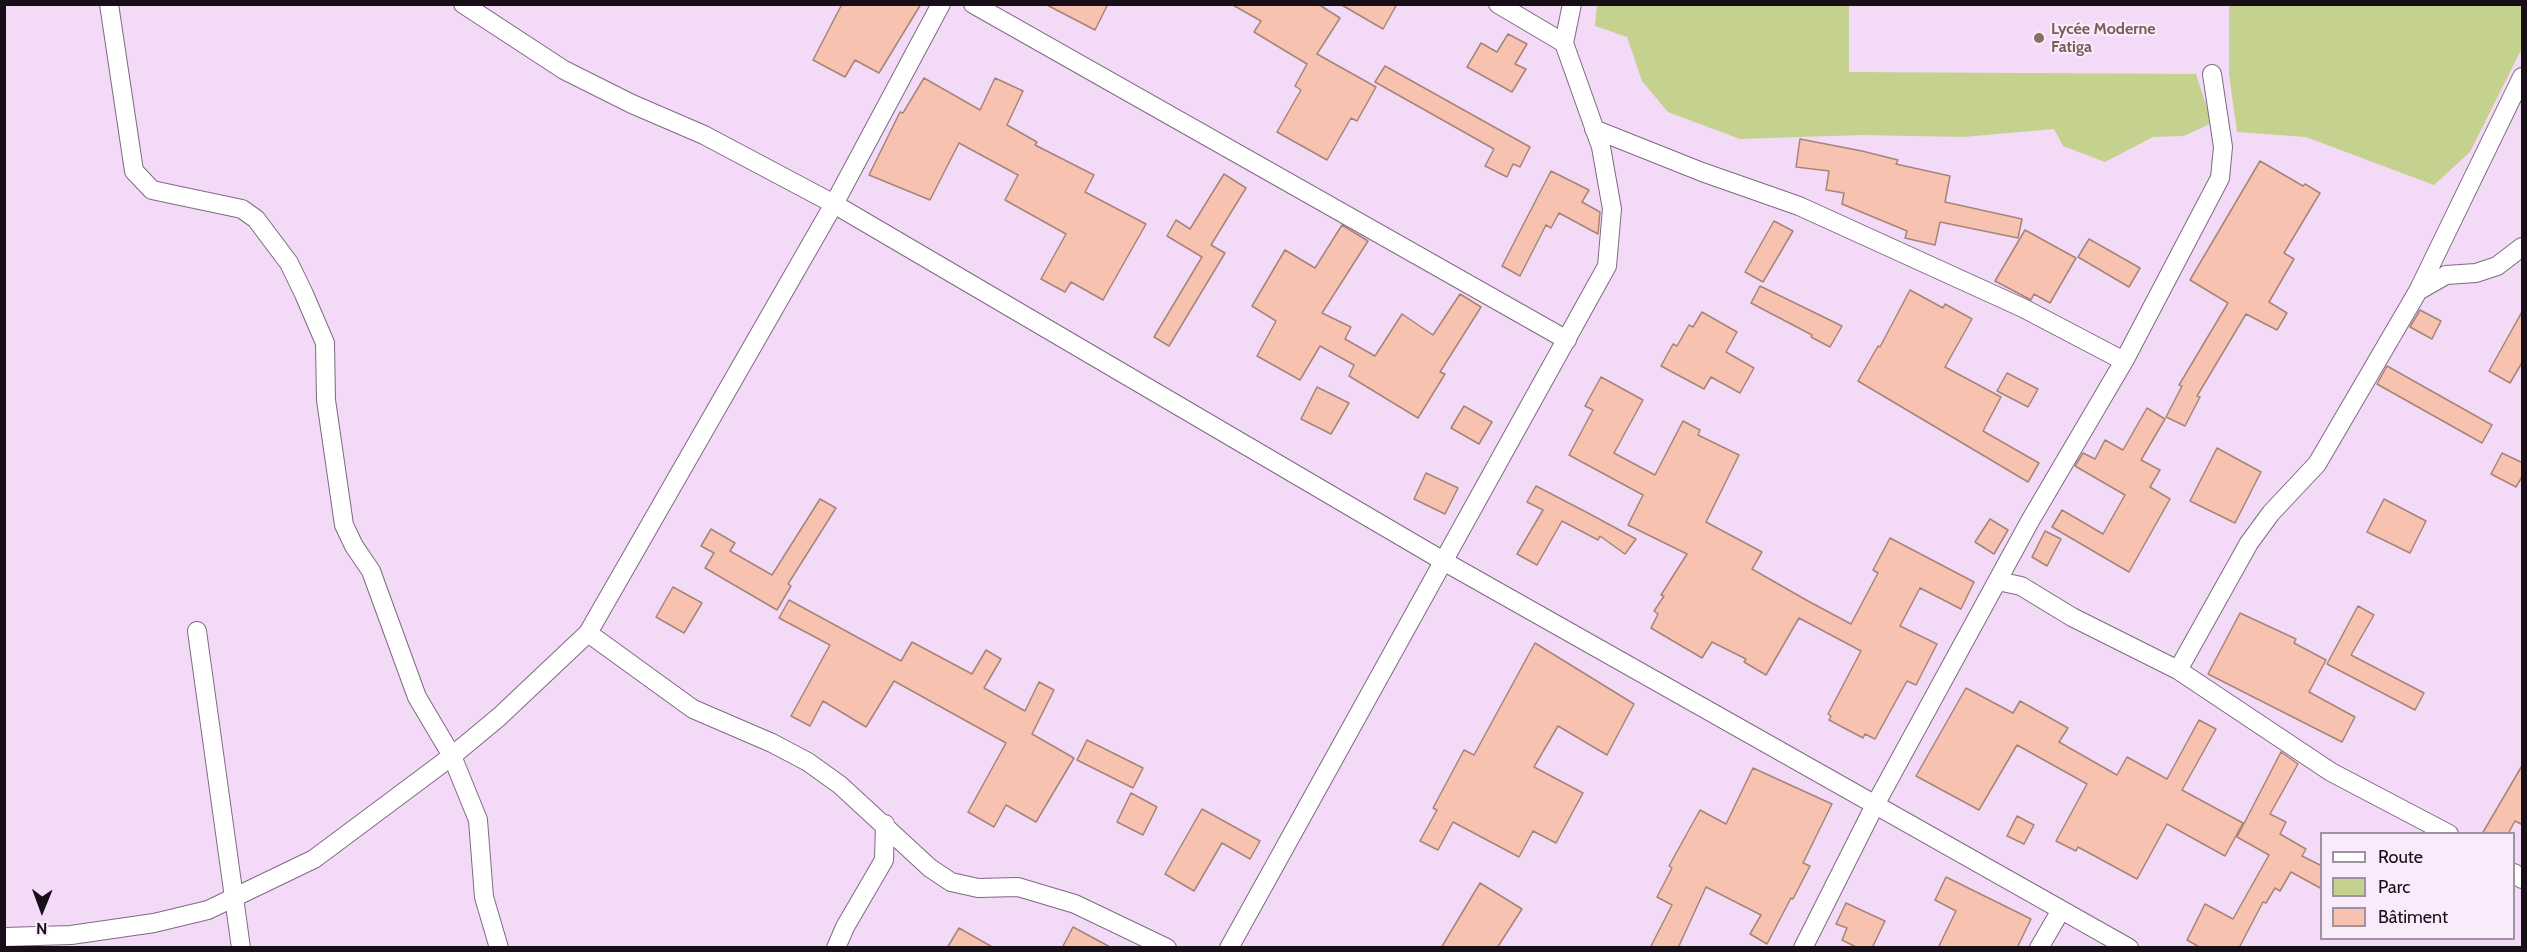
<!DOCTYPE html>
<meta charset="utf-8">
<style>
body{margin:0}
#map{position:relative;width:2527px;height:952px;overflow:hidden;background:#f3daf7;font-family:Cabin,sans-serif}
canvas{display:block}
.frame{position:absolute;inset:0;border:6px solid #170e18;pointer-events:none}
.legend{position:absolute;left:2320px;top:832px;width:195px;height:108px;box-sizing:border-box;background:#faebfc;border:2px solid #9f93a1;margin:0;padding:8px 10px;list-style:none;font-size:18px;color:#170e18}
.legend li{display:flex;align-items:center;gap:12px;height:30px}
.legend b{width:30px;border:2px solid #9f93a1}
.north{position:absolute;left:12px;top:880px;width:60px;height:60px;-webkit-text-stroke:4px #faebfc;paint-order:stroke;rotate:181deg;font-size:16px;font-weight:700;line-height:24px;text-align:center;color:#170e18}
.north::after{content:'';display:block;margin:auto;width:21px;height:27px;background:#170e18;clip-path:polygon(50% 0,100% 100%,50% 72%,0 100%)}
</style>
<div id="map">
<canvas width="2527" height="952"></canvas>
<div class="frame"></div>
<ul class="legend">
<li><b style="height:8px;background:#fff"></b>Route</li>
<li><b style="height:16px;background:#c5d28f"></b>Parc</li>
<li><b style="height:16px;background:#f7c2af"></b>Bâtiment</li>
</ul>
<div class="north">N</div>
</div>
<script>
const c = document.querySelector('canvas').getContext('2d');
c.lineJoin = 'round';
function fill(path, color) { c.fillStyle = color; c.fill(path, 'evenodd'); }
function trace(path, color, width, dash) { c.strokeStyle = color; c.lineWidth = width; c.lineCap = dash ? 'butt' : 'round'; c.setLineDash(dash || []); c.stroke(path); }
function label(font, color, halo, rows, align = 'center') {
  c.font = font + ' Cabin,sans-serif'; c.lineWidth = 4.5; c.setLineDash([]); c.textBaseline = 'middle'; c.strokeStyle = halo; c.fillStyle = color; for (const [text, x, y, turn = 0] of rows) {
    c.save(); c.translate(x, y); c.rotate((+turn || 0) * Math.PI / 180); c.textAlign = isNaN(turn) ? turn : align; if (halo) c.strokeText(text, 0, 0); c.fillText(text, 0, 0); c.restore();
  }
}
const green = new Path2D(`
 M 1597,5 L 1849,5 L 1849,72 L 2196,74 L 2212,123 L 2184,136 L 2153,137 L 2105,162 L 2063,146 L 2054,129 L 1963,137 L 1862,135 L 1740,139 L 1668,112 L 1642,81 L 1627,37 L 1595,26 Z
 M 2229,5 L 2522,5 L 2522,48 L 2470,152 L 2434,185 L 2306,137 L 2237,132 L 2229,74 Z`);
const building = new Path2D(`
 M 842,4 L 921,4 L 879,73 L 855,60 L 845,77 L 813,60 Z
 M 1045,4 L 1108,4 L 1095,30 Z
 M 1231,4 L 1318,4 L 1340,18 L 1317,54 L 1376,87 L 1357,121 L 1351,118 L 1327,160 L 1277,132 L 1301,90 L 1295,86 L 1307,64 L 1254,32 L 1261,21 Z
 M 1340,4 L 1397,4 L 1383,29 Z
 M 1508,34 L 1527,44 L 1515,64 L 1526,69 L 1512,92 L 1467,67 L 1481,43 L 1497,52 Z
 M 1385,66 L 1530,147 L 1520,167 L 1513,164 L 1507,177 L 1485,166 L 1494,149 L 1375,82 Z
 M 924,78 L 980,110 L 995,78 L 1023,91 L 1007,125 L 1037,142 L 1035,145 L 1094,175 L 1085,192 L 1146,224 L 1103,300 L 1071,282 L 1065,292 L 1041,279 L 1066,234 L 1005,200 L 1018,175 L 959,143 L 930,200 L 869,175 L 900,112 L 903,113 Z
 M 1800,139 L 1862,151 L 1898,160 L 1896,164 L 1950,176 L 1945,202 L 2022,219 L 2018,238 L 1940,222 L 1935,245 L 1905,238 L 1907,231 L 1842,204 L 1844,193 L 1826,190 L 1829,171 L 1796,167 Z
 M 2260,161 L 2303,186 L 2305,184 L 2320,193 L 2284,253 L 2294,259 L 2269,302 L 2287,313 L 2277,330 L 2246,314 L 2197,396 L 2200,397 L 2185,426 L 2166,417 L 2182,386 L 2179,385 L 2228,303 L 2190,280 Z
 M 1551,171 L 1589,190 L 1582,202 L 1600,212 L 1598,234 L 1559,213 L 1551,228 L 1546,225 L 1520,276 L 1502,266 Z
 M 1224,174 L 1246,188 L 1211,245 L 1225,253 L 1169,346 L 1154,337 L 1202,257 L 1167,236 L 1176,220 L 1190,229 Z
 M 1774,221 L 1793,231 L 1763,282 L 1745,272 Z
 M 1342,225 L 1368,241 L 1322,313 L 1351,327 L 1345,339 L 1375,356 L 1402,314 L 1433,335 L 1460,294 L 1481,307 L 1440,372 L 1445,374 L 1418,418 L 1349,376 L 1354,365 L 1320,346 L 1300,380 L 1257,356 L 1276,321 L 1252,306 L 1285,250 L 1315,268 Z
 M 2025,230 L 2076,258 L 2050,303 L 2034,294 L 2031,300 L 1995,281 Z
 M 2089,239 L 2140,268 L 2129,287 L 2078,257 Z
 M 1760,286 L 1842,326 L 1830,347 L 1811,337 L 1812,335 L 1751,303 Z
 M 1910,290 L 1943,308 L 1945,304 L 1972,319 L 1945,367 L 2001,397 L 1983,431 L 2039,463 L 2028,482 L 1858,381 L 1878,346 L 1880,347 Z
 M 2420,310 L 2441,321 L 2432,339 L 2410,327 Z
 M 2523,310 L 2523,361 L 2510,383 L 2489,371 Z
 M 1702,312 L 1737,332 L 1726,352 L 1754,368 L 1740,393 L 1711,377 L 1704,389 L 1661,366 L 1673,344 L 1677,346 L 1689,325 L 1693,327 Z
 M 2387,366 L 2492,425 L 2482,443 L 2377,384 Z
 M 2007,373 L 2038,389 L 2028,407 L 1997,391 Z
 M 1601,377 L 1643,400 L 1614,453 L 1655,475 L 1683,421 L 1700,430 L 1698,435 L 1739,455 L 1706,522 L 1762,552 L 1752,569 L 1808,601 L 1851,624 L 1878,573 L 1873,570 L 1890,538 L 1974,582 L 1961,609 L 1920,588 L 1900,626 L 1937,644 L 1916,685 L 1907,681 L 1875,739 L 1865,734 L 1863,738 L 1829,720 L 1831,716 L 1828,714 L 1861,651 L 1799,618 L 1766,675 L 1744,662 L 1746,659 L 1712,642 L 1702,658 L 1651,628 L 1658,614 L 1654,611 L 1664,596 L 1661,595 L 1687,554 L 1628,525 L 1643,495 L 1569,455 L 1593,410 L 1585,406 Z
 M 1317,387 L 1349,403 L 1331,434 L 1301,419 Z
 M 1464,406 L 1492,422 L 1479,444 L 1451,428 Z
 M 2147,408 L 2165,419 L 2141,460 L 2160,470 L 2150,487 L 2170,499 L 2129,572 L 2052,527 L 2062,510 L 2103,534 L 2125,495 L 2075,466 L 2083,453 L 2095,459 L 2105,440 L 2123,450 Z
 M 2217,448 L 2261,472 L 2235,523 L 2190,501 Z
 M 2502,453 L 2523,463 L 2523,475 L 2516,487 L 2491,474 Z
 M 1426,473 L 1458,488 L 1445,514 L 1414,499 Z
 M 1536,486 L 1588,513 L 1636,539 L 1625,554 L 1600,536 L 1598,540 L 1562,521 L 1537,565 L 1517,554 L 1543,510 L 1527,502 Z
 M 820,499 L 836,508 L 788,584 L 791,586 L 777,610 L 705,568 L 714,553 L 701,546 L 711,529 L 735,543 L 730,551 L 772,575 Z
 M 2384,499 L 2426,521 L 2410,553 L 2367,532 Z
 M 1990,519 L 2008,530 L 1994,554 L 1975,542 Z
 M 2045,531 L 2061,539 L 2047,566 L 2032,557 Z
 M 673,587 L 702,603 L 684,633 L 656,617 Z
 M 789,600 L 901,661 L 912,642 L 972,674 L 986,650 L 1001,659 L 984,688 L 1025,711 L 1039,682 L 1054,690 L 1032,734 L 1074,758 L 1036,822 L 1006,805 L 994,827 L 968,812 L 1006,743 L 894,681 L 866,727 L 823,701 L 810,726 L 791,716 L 830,645 L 779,618 Z
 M 2358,606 L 2374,615 L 2351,655 L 2424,693 L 2415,710 L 2327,664 Z
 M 2240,613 L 2296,639 L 2294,643 L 2326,660 L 2309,692 L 2355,717 L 2342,742 L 2208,674 Z
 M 1535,643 L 1634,704 L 1607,755 L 1558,726 L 1534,767 L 1583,793 L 1556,843 L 1533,831 L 1519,857 L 1453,822 L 1438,850 L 1420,841 L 1437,810 L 1433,808 L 1464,750 L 1474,755 Z
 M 1966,688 L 2013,713 L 2020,701 L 2068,728 L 2059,742 L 2117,775 L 2127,757 L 2167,779 L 2199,720 L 2216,729 L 2182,790 L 2243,823 L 2225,856 L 2167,824 L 2137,879 L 2078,847 L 2076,851 L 2056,841 L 2087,784 L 2017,745 L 1979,810 L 1916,776 Z
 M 1087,740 L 1143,768 L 1133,788 L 1077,760 Z
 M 2281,752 L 2298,764 L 2270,814 L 2286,822 L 2280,834 L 2306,849 L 2302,856 L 2322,866 L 2322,889 L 2291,872 L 2280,891 L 2275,888 L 2266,903 L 2263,902 L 2239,948 L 2201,948 L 2187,940 L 2205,904 L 2233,919 L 2269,855 L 2237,837 Z
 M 2523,764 L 2523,825 L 2515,821 L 2508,834 L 2482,834 Z
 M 1753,768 L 1832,804 L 1803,863 L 1810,866 L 1793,899 L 1791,898 L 1767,944 L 1750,934 L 1761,915 L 1706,887 L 1678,948 L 1650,948 L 1672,905 L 1657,897 L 1672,868 L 1669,866 L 1700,810 L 1726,824 Z
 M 1131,793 L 1157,807 L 1143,835 L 1117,822 Z
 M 1202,809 L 1260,841 L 1250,859 L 1222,843 L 1194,891 L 1165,874 Z
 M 2017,816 L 2034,825 L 2024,844 L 2007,836 Z
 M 1946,877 L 2031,919 L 2017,948 L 1938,948 L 1956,911 L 1935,900 Z
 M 1480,883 L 1522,909 L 1497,948 L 1441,948 Z
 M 1846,903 L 1885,921 L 1872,948 L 1858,948 L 1842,940 L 1847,928 L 1836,924 Z
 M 1073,927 L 1112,948 L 1062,948 Z
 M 959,928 L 994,948 L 947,948 Z`);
const minor = new Path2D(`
 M 109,4 L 134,171 L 152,190 L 242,209 L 256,219 L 289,263 L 304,294 L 325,343 L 326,400 L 344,525 L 354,546 L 371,571 L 417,697 L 452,756 L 478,820 L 484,897 L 499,948
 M 463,4 L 564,70 L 632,104 L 704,135 L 834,204 L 1445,562 L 2129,948
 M 973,4 L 1567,340
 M 1498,4 L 1564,43
 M 1594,129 L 1702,172 L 1799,206 L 2023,308 L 2124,361
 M 2418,291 L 2446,275 L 2476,273 L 2497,266 L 2522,247
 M 1998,581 L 2021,586 L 2072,617 L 2178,670 L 2331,772 L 2449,834
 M 197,631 L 241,948
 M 588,633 L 693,709 L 772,743 L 808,762 L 840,785 L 930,868 L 951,882 L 978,888 L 1018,887 L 1075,904 L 1167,948
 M 2178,670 L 2249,543 L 2271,513 L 2317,464 L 2418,291 L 2522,77
 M 2514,873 L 2522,879
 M 4,937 L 71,935 L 154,923 L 208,910 L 314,859 L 452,756 L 499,717 L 588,633 L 834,204 L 941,4
 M 836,948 L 845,927 L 884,860 L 885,824
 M 1229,948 L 1607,266 L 1612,209 L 1601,147 L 1564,43 L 1572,4
 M 1803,948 L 1875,805 L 2030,521 L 2124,361 L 2220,178 L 2223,147 L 2212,74
 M 2039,948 L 2061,910`);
const markers = [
 [2039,38,6,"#8d6e63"]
];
const educationNames = [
 ["Lycée Moderne",2051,29],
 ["Fatiga",2051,47]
];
fill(green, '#c5d28f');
fill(building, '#f7c2af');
trace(building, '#a78478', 1.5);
trace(minor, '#7f6983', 20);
trace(minor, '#fff', 18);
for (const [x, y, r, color] of markers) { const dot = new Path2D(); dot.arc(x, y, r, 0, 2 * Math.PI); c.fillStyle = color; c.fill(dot); trace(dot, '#faebfc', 2); }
label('bold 16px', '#785e54', '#faebfc', educationNames, 'left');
</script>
